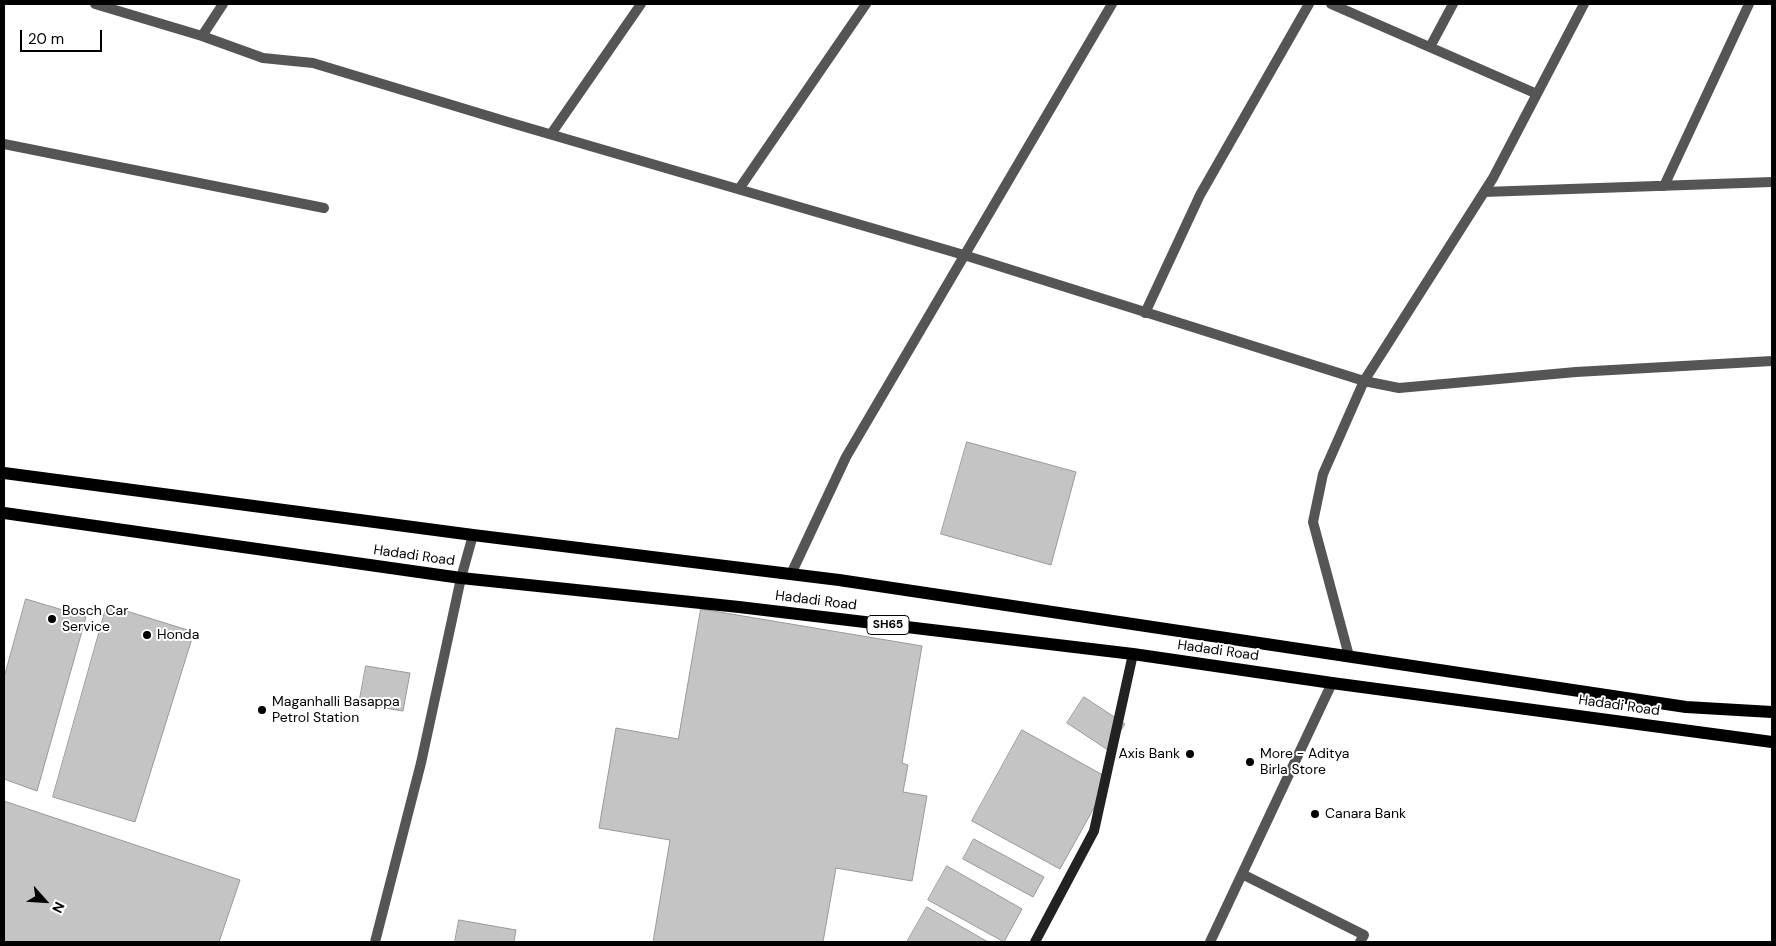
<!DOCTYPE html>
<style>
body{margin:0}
#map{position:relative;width:1776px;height:946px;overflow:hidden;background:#fff;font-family:"DM Sans",sans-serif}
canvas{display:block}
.frame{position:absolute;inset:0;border:5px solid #000;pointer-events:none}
.north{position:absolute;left:20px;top:876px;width:50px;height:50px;-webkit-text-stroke:4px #fff;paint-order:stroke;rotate:116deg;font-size:14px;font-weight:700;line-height:20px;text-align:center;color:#000}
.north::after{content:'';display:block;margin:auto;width:18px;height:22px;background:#000;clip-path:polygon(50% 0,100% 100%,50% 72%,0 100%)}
.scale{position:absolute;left:20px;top:30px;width:82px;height:22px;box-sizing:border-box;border:2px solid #000;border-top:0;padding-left:6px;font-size:15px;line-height:18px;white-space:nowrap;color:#000;-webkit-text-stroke:4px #fff;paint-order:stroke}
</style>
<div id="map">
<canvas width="1776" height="946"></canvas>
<div class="frame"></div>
<div class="north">N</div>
<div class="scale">20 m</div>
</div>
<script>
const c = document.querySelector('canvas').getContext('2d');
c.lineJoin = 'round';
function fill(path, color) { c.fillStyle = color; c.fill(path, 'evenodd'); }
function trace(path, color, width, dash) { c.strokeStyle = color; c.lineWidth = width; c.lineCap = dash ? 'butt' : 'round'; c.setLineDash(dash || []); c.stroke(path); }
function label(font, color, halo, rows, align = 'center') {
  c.font = font + ' "DM Sans",sans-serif'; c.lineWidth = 4; c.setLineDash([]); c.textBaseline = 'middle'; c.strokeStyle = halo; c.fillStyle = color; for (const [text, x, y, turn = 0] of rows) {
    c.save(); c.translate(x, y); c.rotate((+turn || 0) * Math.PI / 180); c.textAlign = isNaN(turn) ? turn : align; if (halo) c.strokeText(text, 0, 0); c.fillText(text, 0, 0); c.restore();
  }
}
const building = new Path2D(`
 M 967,442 L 1076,472 L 1051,565 L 941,534 Z
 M 26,599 L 86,617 L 37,791 L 4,779 L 4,678 Z
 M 107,605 L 194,632 L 135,822 L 53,797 Z
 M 701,609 L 922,646 L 902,763 L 908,765 L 903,792 L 927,796 L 912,881 L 836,868 L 823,942 L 653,942 L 670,840 L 599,828 L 616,728 L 678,739 Z
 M 366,666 L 410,673 L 403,711 L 359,704 Z
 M 1084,697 L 1125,724 L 1108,750 L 1067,723 Z
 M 1022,730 L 1110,779 L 1060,869 L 972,821 Z
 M 4,801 L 240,880 L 219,942 L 4,942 Z
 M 974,839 L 1044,877 L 1033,897 L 963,859 Z
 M 947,866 L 1022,909 L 1004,942 L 928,900 Z
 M 927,907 L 988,942 L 907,942 Z
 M 459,920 L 516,930 L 514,942 L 455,942 Z`);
const street = new Path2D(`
 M 95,4 L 202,36 L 263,58 L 313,63 L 508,122 L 964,255 L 1364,381 L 1399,388 L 1576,372 L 1772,361
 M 1331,4 L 1537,94
 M 202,36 L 223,4
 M 1430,47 L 1453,4
 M 551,134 L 641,4
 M 4,144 L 324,208
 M 1664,186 L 1749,4
 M 739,189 L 866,4
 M 1484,192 L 1772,182
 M 1145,313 L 1200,195 L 1309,4
 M 791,574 L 846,457 L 1112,4
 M 1349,656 L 1313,522 L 1323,474 L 1364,381 L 1493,178 L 1584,4
 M 1242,874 L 1364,935 L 1360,942
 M 375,942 L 421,763 L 461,578 L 473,535
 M 1210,942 L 1332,683`);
const secondary = new Path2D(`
 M 1035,942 L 1094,831 L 1133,654`);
const primary = new Path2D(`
 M 4,473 L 473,535 L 839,580 L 1686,707 L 1772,712
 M 4,513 L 461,578 L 739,607 L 1133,654 L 1332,683 L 1772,742`);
const markers = [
 [52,619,5,"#000"],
 [147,635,5,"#000"],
 [262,710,5,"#000"],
 [1190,754,5,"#000"],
 [1250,762,5,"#000"],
 [1315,814,5,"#000"]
];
const shields = [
 [888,625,42]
];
const shieldNames = [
 ["SH65",888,625]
];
const streetNames = [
 ["Hadadi Road",414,556,8],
 ["Hadadi Road",816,601,7],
 ["Hadadi Road",1218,651,8],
 ["Hadadi Road",1619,706,8]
];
const poiNames = [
 ["Bosch Car",62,611],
 ["Service",62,627],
 ["Honda",157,635],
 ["Maganhalli Basappa",272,702],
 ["Petrol Station",272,718],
 ["Axis Bank",1180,754,"right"],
 ["More - Aditya",1260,754],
 ["Birla Store",1260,770],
 ["Canara Bank",1325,814]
];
fill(building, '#c4c4c4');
trace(building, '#999', 1);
trace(street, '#555', 10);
trace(secondary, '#222', 10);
trace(primary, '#000', 12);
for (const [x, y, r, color] of markers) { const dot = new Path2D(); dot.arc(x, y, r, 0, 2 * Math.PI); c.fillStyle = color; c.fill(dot); trace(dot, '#fff', 2); }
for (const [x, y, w] of shields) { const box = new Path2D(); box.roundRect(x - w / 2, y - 9.5, w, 19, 4); c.fillStyle = '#fff'; c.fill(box); trace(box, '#000', 1); }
label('bold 12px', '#000', null, shieldNames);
label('14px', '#000', '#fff', streetNames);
label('14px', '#000', '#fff', poiNames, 'left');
</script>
